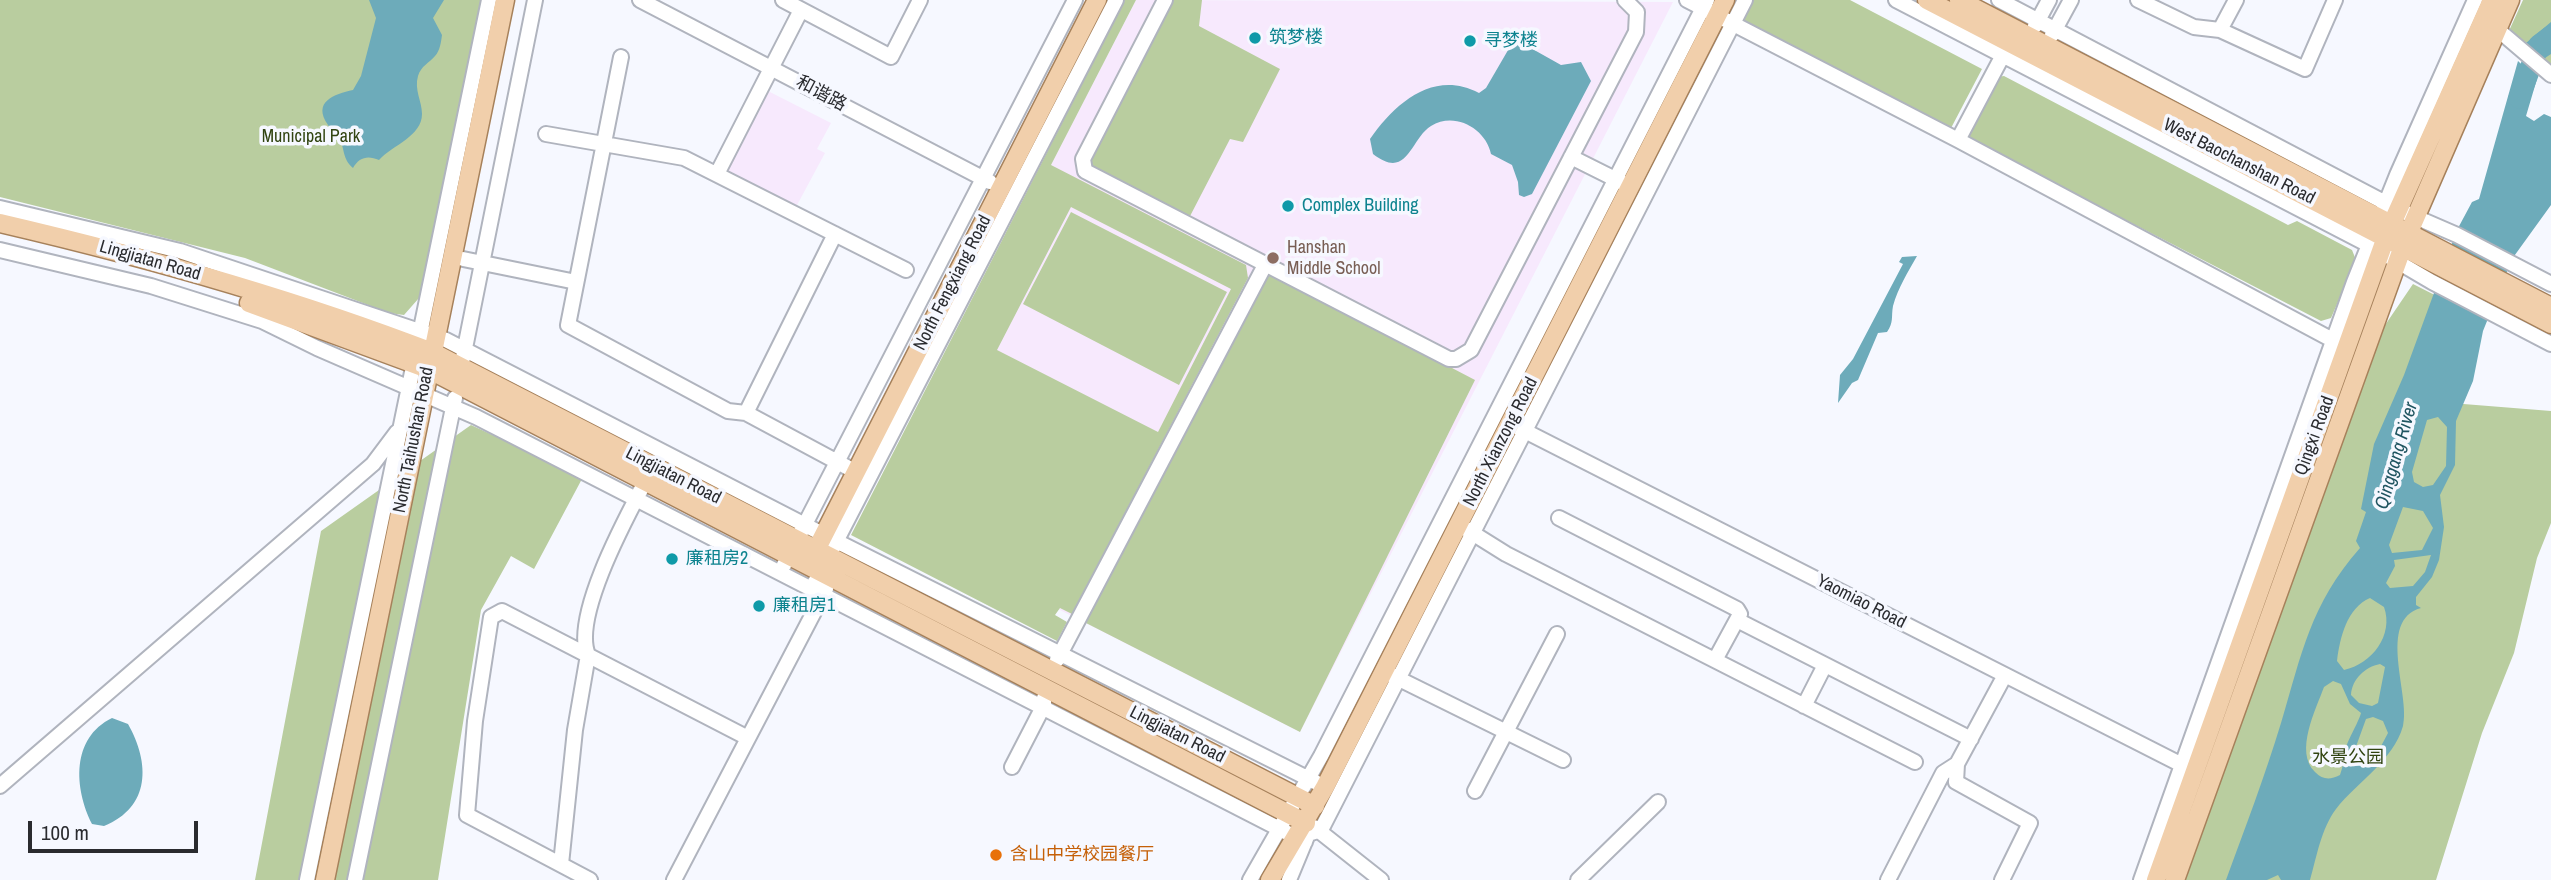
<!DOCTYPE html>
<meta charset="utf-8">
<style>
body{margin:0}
#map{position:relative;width:2551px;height:880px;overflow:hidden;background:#f6f8ff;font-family:"Archivo Narrow",sans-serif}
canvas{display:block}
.scale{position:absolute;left:28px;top:821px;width:170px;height:32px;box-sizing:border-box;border:4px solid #2a2b2f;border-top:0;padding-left:9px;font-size:21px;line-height:24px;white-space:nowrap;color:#2a2b2f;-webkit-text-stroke:5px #f6f8ff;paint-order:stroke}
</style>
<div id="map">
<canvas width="2551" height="880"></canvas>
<div class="scale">100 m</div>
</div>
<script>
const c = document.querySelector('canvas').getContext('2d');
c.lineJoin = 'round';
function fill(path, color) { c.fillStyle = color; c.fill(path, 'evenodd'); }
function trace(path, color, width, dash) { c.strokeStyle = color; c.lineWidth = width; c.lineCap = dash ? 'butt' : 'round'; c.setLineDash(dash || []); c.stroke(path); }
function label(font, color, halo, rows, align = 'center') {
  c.font = font + ' "Archivo Narrow","Noto Sans SC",sans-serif'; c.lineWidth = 7; c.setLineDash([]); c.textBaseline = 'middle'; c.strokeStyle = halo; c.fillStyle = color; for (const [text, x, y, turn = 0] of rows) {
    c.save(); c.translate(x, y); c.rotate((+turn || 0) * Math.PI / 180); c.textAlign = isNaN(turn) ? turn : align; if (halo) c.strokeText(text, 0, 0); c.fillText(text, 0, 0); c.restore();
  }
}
const education = new Path2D(`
 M 1136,0 L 1673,2 L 1300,732 L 871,514 Z
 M 766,90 L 831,123 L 817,149 L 825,153 L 796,207 L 725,170 Z`);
const green = new Path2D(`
 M 0,0 L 483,0 L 419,298 L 404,315 L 389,313 L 245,258 L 0,197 Z
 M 1125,0 L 1136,0 L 1051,165 L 1246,265 L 1248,278 L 1072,614 L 1060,608 L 1055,615 L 1067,622 L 1057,641 L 851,535 ZM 1071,207 L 1231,289 L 1158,432 L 997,350 Z
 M 1171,0 L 1202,0 L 1199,26 L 1280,69 L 1243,142 L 1230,139 L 1188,220 L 1092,172 L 1087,161 Z
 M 1750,0 L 1850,0 L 1982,69 L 1950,130 L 1740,20 Z
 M 2523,0 L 2551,0 L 2551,69 L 2508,33 Z
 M 2004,76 L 2288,225 L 2297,221 L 2352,250 L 2356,260 L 2331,318 L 2321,321 L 1969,139 L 1967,133 L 1997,77 Z
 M 1071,212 L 1227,292 L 1179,385 L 1023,304 Z
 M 1270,273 L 1475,380 L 1300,732 L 1086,623 L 1262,274 Z
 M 2413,284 L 2480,318 L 2451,403 L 2551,411 L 2551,523 L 2537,558 L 2514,653 L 2482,733 L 2436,880 L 2175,880 L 2364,356 Z
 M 471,425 L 583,477 L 534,569 L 511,556 L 481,610 L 438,880 L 255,880 L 321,531 Z`);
const water = new Path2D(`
 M 369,0 L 444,0 L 433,18 L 442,35 C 441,42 440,51 435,56 C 429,63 421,66 418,76 C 414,90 422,101 422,114 C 422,136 393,145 379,160 C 368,155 359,157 353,168 C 342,159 345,148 339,138 C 336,133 331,130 328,125 C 312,102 334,94 353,90 L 361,76 L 376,18 Z
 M 2551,22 L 2551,54 L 2545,58 L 2526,43 Z
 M 1520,42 L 1561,65 L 1581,62 L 1591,81 L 1532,194 L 1524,197 L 1519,195 L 1518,182 L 1512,165 L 1491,154 C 1486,129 1455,111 1431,126 C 1410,139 1408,181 1373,154 L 1370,139 C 1395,103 1434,69 1479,93 L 1486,88 L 1511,45 Z
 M 2518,61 L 2537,79 L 2526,116 L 2534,121 L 2544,114 L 2551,117 L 2551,205 L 2512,259 L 2483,331 L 2473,381 L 2456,421 L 2455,465 L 2440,495 L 2444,527 L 2439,560 L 2432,577 L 2416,597 L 2416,605 L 2421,608 C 2376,620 2411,696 2403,726 C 2393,761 2358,781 2336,809 C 2321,829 2317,856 2310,880 L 2281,880 L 2278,875 L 2267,880 L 2226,880 C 2245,828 2265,776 2281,723 C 2302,653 2310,605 2360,548 L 2356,541 L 2366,512 L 2361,509 L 2374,444 L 2404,375 L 2457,230 L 2472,202 L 2479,199 ZM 2438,417 L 2447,427 L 2446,466 L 2433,485 L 2423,487 L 2414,482 L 2412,472 L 2427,420 ZM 2403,507 L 2423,511 L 2433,528 L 2422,550 L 2392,553 L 2389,545 ZM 2431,555 L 2425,572 L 2413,586 L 2390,588 L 2386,583 L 2395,566 L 2394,560 ZM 2370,598 L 2384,607 C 2394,635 2372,664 2344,670 L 2337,661 C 2340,637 2347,608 2370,598 ZM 2380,664 L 2385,667 L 2378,703 L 2372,706 L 2359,703 L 2351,695 C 2352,679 2365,667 2380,664 ZM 2333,681 L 2341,684 L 2350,704 L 2361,713 C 2358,724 2346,742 2345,752 C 2344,761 2343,766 2340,775 C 2330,780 2323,780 2315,772 C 2294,752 2316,709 2324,687 ZM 2373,717 L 2383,721 L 2388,733 L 2379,750 L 2367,758 L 2356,756 L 2354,752 L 2366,719 Z
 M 1917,256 C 1908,272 1898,288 1893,306 C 1891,317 1894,322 1887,332 L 1878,333 L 1858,380 L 1852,383 L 1838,403 L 1840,375 L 1853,359 L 1903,264 L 1899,262 L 1902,257 Z
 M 112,718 L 128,724 C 150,763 151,807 104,826 L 92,824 C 74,788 71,738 112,718 Z`);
const river = new Path2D(`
 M 2519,98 L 2539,45 L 2551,36`);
const minor = new Path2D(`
 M 640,0 L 990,182
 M 783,0 L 891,57 L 920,0
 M 1165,0 L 1083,159 L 1085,171 L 1449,359 L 1456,359 L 1471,350 L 1636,32 L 1637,12 L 1625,0
 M 1687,0 L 1958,140 L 2340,344
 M 1896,0 L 2369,245 L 2432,282 L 2551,344
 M 1999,0 L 2397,209 L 2457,235 L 2551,284
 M 2138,0 L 2194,27 L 2220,30 L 2305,69 L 2335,0
 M 2035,26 L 2049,0
 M 2497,29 L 2551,75
 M 2220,30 L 2236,0
 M 2052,35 L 2071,0
 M 621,57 L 568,325 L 728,411 L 746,413 L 856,472
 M 546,134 L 684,158 L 906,270
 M 1958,140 L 2003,55
 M 1571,157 L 1623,183
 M 718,172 L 801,10
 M 0,208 L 180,251 L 446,340 L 836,541 L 1325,787
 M 0,250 L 151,286 L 262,321 L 317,348 L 476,417 L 1305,842
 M 463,259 L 576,282
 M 463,358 L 535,0
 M 746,413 L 835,234
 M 1517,427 L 2188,768
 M 1559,518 L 1737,609 L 1740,614 L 1715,660
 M 1466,529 L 1506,554 L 1915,762
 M 784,565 L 1075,0
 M 811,590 L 1116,0
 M 1737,620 L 1971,739
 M 1057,660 L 1265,265
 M 1391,675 L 1563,760
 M 1804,706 L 1825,665
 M 1012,767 L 1044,705 L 1044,698
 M 0,786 L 373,464 L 397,432
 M 1475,791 L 1557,634
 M 1314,827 L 1381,880
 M 561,864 L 575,730 L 588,655 C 572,617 626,518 645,482
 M 307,880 L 489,0
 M 355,880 L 455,398
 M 590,880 L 467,815 L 475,721 L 491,617 L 502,611 L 748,738
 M 674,880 L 826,589
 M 1250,880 L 1321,756 L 1707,0
 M 1289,880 L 1308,834 L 1321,830 L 1745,0
 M 1578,880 L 1658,802
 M 1888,880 L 1943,773 L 1957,764
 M 2002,880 L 2030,823 L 1956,782 L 1957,764 L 2005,675
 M 2141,880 L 2354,282 L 2397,175 L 2475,0`);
const major = new Path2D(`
 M 1927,0 L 2551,324
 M 1959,0 L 2551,307
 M 0,223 C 146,257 292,298 432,352 L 1315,806
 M 249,303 L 428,369 L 1306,823
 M 812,558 L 1097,0
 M 325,880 L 505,0
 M 1270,880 L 1325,787 L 1725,0
 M 2156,880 L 2386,237 L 2492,0
 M 2175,880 L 2403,246 L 2510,0`);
const markers = [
 [1255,38,7,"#0f9aa8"],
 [1470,41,7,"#0f9aa8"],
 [1288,206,7,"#0f9aa8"],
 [1273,258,7,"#8d6e63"],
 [672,559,7,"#0f9aa8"],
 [759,606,7,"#0f9aa8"],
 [996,855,7,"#e8710a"]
];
const cultureNames = [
 ["筑梦楼",1269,38],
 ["寻梦楼",1484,41],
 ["Complex Building",1302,206],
 ["廉租房2",686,559],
 ["廉租房1",773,606]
];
const streetNames = [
 ["和谐路",821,94,28],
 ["West Baochanshan Road",2239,162,27],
 ["Lingjiatan Road",150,261,16],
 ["North Fengxiang Road",953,283,-63],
 ["Qingxi Road",2315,436,-70],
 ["North Taihushan Road",414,440,-79],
 ["North Xianzong Road",1501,442,-63],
 ["Lingjiatan Road",673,476,27],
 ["Yaomiao Road",1861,602,27],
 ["Lingjiatan Road",1177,735,27]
];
const parkNames = [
 ["Municipal Park",311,137],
 ["水景公园",2348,758]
];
const educationNames = [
 ["Hanshan",1287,248],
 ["Middle School",1287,269]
];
const foodNames = [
 ["含山中学校园餐厅",1010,855]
];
const waterNames = [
 ["Qinggang River",2397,456,-74]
];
fill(education, '#f7e9fd');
fill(green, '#b9cd9f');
fill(water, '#6dabba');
trace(river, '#6dabba', 21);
trace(minor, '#b0b4be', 18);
trace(major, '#a6815b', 21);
trace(minor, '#fff', 14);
trace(major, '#f1cfab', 18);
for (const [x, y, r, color] of markers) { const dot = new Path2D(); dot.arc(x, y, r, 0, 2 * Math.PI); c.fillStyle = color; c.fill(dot); trace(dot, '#f6f8ff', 2.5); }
label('18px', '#0d838f', '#f6f8ff', cultureNames, 'left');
label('18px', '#2a2b2f', '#f6f8ff', streetNames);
label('18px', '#314411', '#f6f8ff', parkNames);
label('18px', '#785e54', '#f6f8ff', educationNames, 'left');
label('18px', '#c56008', '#f6f8ff', foodNames, 'left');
label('italic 19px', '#205561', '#f6f8ff', waterNames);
</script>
